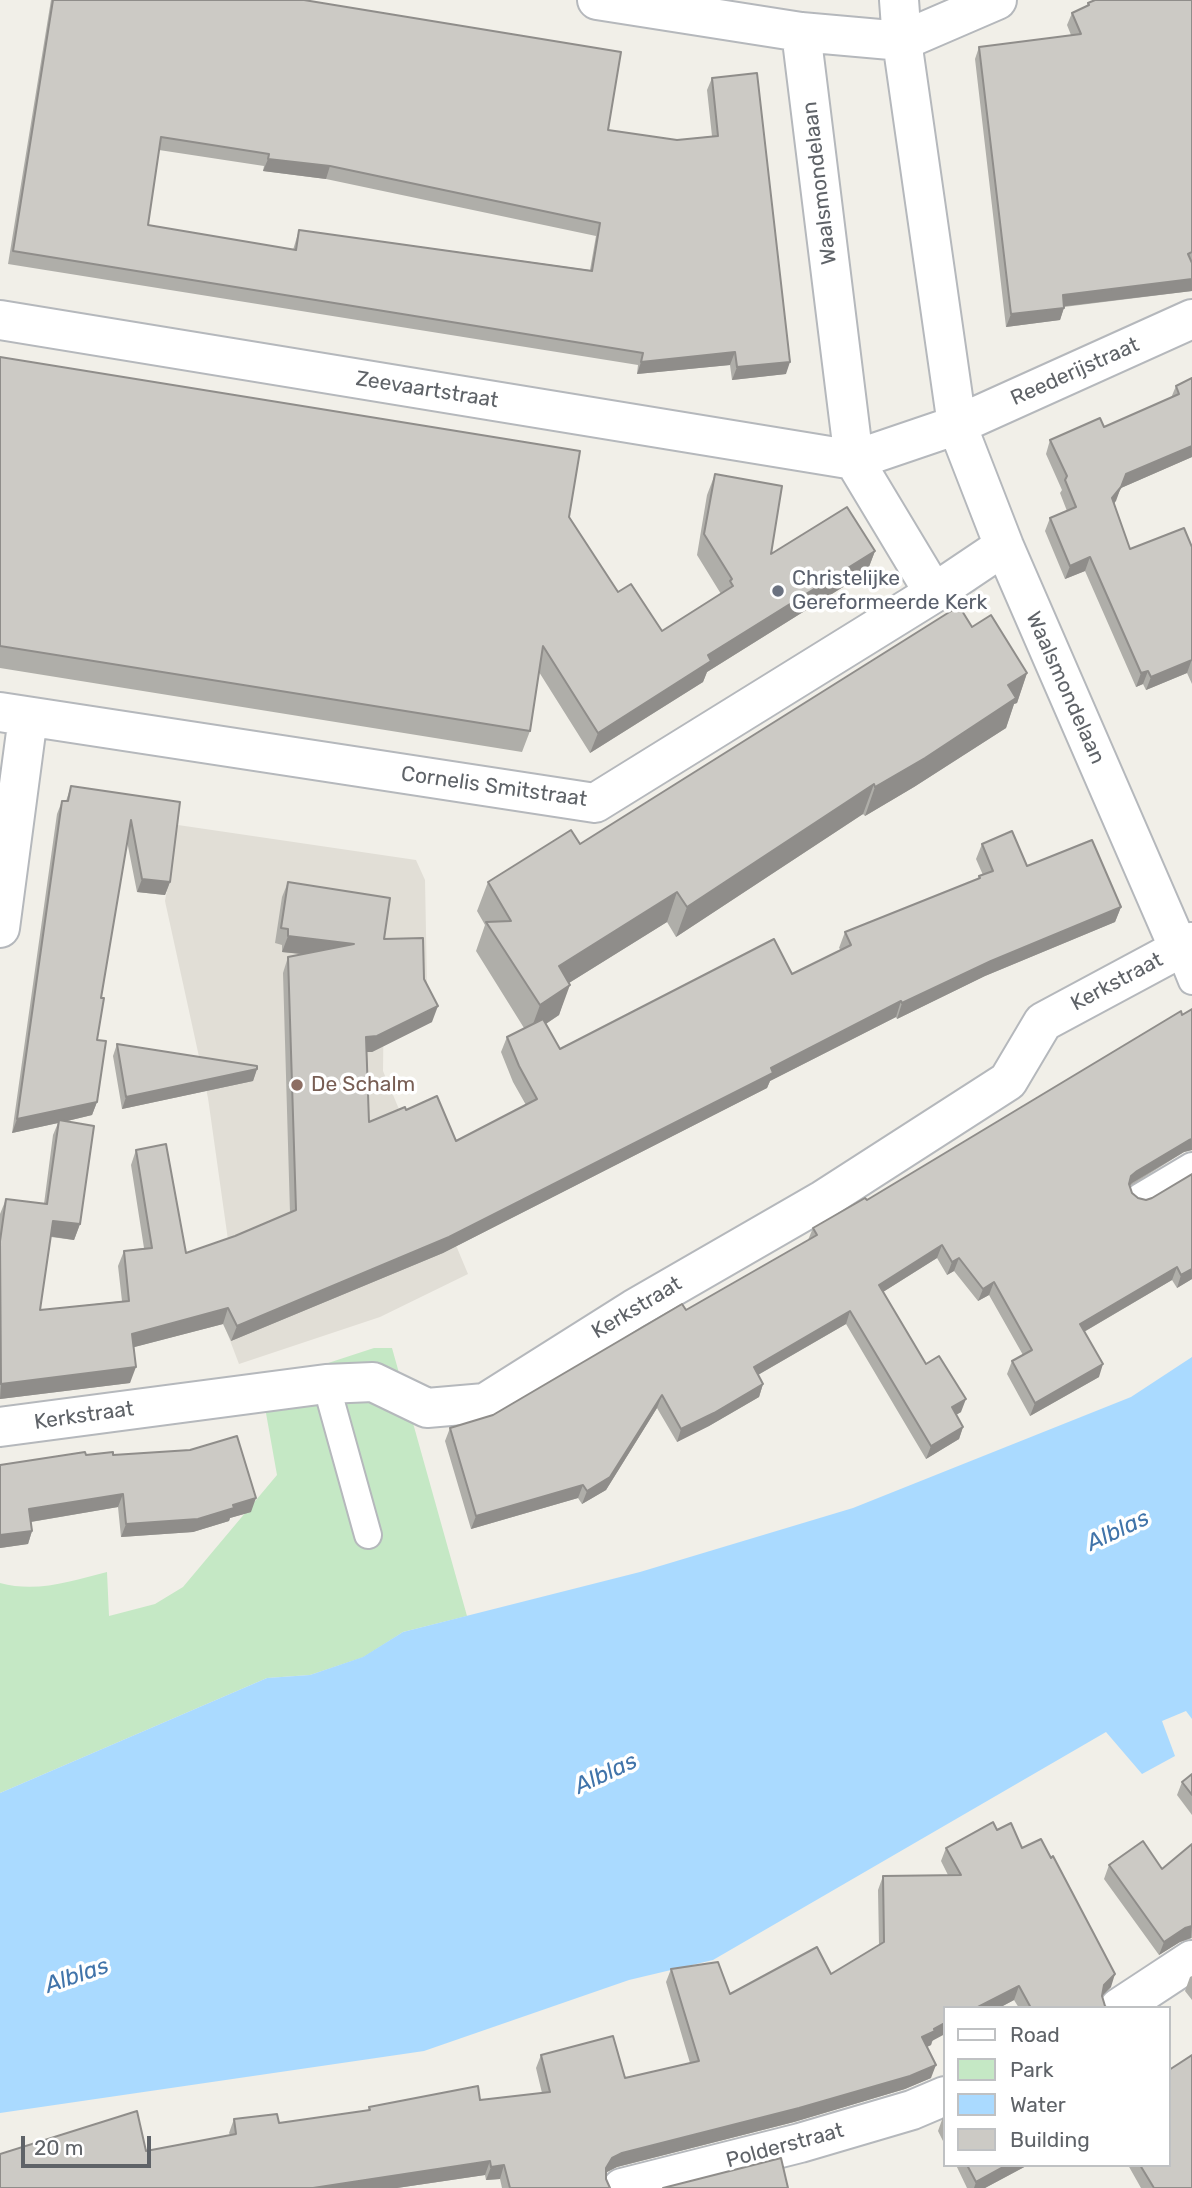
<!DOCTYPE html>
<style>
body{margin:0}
#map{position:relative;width:1192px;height:2188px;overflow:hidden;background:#f1efe8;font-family:Rubik,sans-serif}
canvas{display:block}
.legend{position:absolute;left:943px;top:2006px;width:228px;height:161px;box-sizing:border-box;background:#fff;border:2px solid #bfc1c3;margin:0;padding:9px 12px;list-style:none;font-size:21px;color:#5f6368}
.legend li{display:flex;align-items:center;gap:14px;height:35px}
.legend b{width:35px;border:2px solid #bfc1c3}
.scale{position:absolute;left:21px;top:2136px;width:130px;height:32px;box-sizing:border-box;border:4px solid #5f6368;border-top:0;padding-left:9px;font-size:21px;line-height:24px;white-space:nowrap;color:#5f6368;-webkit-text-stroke:5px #fff;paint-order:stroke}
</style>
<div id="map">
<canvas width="1192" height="2188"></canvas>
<ul class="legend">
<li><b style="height:9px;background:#fff"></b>Road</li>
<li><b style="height:19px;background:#c5e8c5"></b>Park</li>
<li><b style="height:19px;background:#aadaff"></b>Water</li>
<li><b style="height:19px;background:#cccac5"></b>Building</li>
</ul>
<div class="scale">20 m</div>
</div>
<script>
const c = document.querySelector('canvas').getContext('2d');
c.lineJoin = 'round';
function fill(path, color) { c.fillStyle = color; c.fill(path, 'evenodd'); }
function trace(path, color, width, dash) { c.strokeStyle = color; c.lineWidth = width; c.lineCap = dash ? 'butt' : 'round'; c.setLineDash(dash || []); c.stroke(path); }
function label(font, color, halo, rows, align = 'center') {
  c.font = font + ' Rubik,sans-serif'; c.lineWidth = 7; c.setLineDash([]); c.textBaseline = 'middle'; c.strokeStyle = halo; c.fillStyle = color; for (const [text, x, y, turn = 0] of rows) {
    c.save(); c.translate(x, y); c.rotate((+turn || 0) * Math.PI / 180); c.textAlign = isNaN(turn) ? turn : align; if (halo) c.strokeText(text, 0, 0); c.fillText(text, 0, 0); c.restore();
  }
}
const education = new Path2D(`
 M 178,825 L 416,860 L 425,880 L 427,985 L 384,983 L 383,1071 L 468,1274 L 380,1317 L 239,1364 L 197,1254 L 228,1240 L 208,1098 L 165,901 Z`);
const green = new Path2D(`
 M 374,1348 L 392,1348 L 467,1616 L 403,1632 L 364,1657 L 310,1675 L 267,1678 L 0,1793 L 0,1583 C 37,1593 72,1581 107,1572 L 109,1616 L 155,1604 L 183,1587 L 277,1475 L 261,1385 Z`);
const water = new Path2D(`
 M 1192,1357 L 1192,1719 L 1186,1711 L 1162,1721 L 1175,1756 L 1142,1774 L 1106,1732 L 713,1960 L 629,1980 L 424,2051 L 0,2113 L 0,1793 L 267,1678 L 310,1675 L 363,1657 L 403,1632 L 640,1572 L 853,1508 L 1131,1397 Z`);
const service = new Path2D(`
 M 1179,949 L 1192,981
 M 1140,1197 L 1192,1166
 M 326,1384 L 368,1535`);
const minor = new Path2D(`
 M 597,0 L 801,32 L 902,41 L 997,0
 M 899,0 L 902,41 L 957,425 L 1004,546 L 1179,949
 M 801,32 L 854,460 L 934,593
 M 0,320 L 854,460 L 957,425 L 1192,319
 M 0,712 L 595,803 L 934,593 L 1004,546
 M 0,928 L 28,717
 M 0,1427 L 326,1384 L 373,1382 L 427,1408 L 485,1403 L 634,1309 L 823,1200 L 1008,1081 L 1043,1022 L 1192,942
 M 1119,2008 L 1192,1960
 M 622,2188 L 800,2143 L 912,2110 L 945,2096`);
const wall = new Path2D(`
 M 51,0 L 304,0 L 608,130 L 677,140 L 712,136 L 707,90 L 712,78 L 786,374 L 732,380 L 730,365 L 637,374 L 638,365 L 8,264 ZM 159,150 L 264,166 L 263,171 L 326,179 L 596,236 L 590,270 L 299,230 L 293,250 L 148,225 Z
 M 1192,0 L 1192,291 L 1064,307 L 1060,320 L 1006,327 L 975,59 L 979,47 L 1071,35 L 1067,25 L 1072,13 L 1087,6 L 1088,3 Z
 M 0,357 L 569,517 L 618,592 L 662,631 L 721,594 L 697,555 L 707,495 L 715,474 L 771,554 L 875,551 L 867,572 L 707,672 L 703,682 L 590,753 L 539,672 L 530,731 L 522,752 L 0,668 Z
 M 1192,378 L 1192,457 L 1121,488 L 1114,503 L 1130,549 L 1192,547 L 1192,684 L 1187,673 L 1146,690 L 1143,684 L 1136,687 L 1085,571 L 1065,579 L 1045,531 L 1050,518 L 1067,511 L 1060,493 L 1062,490 L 1046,454 L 1050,440 L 1104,427 L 1171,398 L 1176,386 Z
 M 972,627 L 1027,673 L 1017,703 L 1014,704 L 1006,728 L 914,787 L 865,816 L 863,814 L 676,937 L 667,922 L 569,983 L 559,1015 L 546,1024 L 560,1049 L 792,974 L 841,950 L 839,948 L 845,932 L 978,879 L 979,876 L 983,875 L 976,859 L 982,844 L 1027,866 L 1121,907 L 1115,922 L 985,976 L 897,1019 L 896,1017 L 770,1081 L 767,1088 L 443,1253 L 231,1341 L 223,1324 L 134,1347 L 130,1383 L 0,1399 L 0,1214 L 6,1199 L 44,1204 L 53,1135 L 58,1123 L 12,1133 L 57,814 L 62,801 L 66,801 L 71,786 L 180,802 L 170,882 L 165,895 L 137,892 L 127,841 L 101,998 L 97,1040 L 97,1102 L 92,1115 L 67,1121 L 80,1224 L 74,1240 L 51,1237 L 40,1310 L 122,1301 L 118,1266 L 124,1251 L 144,1248 L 131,1165 L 136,1150 L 186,1253 L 235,1236 L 290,1213 L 283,973 L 288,957 L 304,954 L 282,952 L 282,945 L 275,943 L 282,897 L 288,882 L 384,939 L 424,979 L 432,1022 L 372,1052 L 367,1052 L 369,1122 L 406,1110 L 456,1141 L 526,1105 L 513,1082 L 501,1052 L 507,1037 L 524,1028 L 476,951 L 485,925 L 477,911 L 488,882 L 580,844 Z
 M 1192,1009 L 1192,1150 L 1184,1152 L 1130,1186 L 1132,1193 L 1138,1198 L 1146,1200 L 1152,1198 L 1192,1174 L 1192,1279 L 1177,1288 L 1172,1280 L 1084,1332 L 1099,1377 L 1030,1416 L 1007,1374 L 1012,1361 L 1023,1355 L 989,1295 L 978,1301 L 954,1271 L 947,1275 L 937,1258 L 883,1292 L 926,1364 L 961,1412 L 956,1415 L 963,1427 L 959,1439 L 926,1459 L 846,1324 L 758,1375 L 763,1384 L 759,1397 L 709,1426 L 677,1442 L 657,1408 L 606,1490 L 582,1504 L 578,1498 L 471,1529 L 445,1441 L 450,1428 L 493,1415 L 686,1310 L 808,1240 L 813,1228 L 867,1200 Z
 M 117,1044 L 257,1069 L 253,1081 L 122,1109 L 113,1056 Z
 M 86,1455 L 113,1455 L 251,1512 L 230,1518 L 229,1521 L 193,1532 L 121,1537 L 118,1507 L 31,1522 L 32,1531 L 28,1544 L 0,1548 L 0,1465 Z
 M 1192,1774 L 1192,1815 L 1177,1795 L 1182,1782 Z
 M 997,1830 L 1022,1848 L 1111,1987 L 1102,1996 L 1105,2006 L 1107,2008 L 1019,2008 L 1014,2000 L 999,2008 L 945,2008 L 931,2045 L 927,2047 L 931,2078 L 905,2089 L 794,2122 L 617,2167 L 607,2172 L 606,2174 L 606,2179 L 610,2188 L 502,2188 L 500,2179 L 486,2180 L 485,2175 L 397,2188 L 0,2188 L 146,2151 L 230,2135 L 229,2133 L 234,2119 L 279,2123 L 368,2110 L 369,2107 L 480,2100 L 542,2093 L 536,2068 L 541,2055 L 625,2078 L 690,2063 L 666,1982 L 671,1969 L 730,1994 L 831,1974 L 879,1945 L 878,1890 L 883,1876 L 948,1875 L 941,1861 L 946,1848 Z
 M 1192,1844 L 1192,1938 L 1180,1942 L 1159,1955 L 1104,1879 L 1109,1865 L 1162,1869 Z
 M 1192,1976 L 1192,2000 L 1185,1991 L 1190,1977 Z
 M 945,2116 L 945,2145 L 938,2131 L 943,2117 Z
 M 956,2165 L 1028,2165 L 985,2188 L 967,2188 Z
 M 1128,2165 L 1169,2165 L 1192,2188 L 1141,2188 Z`);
const shadedWall = new Path2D(`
 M 268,159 L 330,166 L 326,179 L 263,171 Z
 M 1192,279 L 1192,291 L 1058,307 L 1063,295 Z
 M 1064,308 L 1060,320 L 1006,327 L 1011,314 Z
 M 735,352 L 730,365 L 637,374 L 641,362 Z
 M 790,362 L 786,374 L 732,380 L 737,367 Z
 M 1192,446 L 1192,457 L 1121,488 L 1126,474 Z
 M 1121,487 L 1116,501 L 1107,512 L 1112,498 Z
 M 875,551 L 867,572 L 707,672 L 703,682 L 590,753 L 598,733 L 708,655 Z
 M 1090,557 L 1085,571 L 1065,579 L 1070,566 Z
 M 1192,659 L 1187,673 L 1146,690 L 1151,677 Z
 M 1148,671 L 1143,684 L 1136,687 L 1141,673 Z
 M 1027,673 L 1017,703 L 1014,704 L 1006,728 L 914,787 L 865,816 L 875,787 L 1008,685 Z
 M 874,784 L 863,814 L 676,937 L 687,907 Z
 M 142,879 L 170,882 L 165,895 L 137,892 Z
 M 677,892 L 667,922 L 548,996 L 559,966 Z
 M 1121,907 L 1115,922 L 985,976 L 897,1019 L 902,1003 L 991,961 Z
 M 288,936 L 354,944 L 348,959 L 282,952 Z
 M 570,985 L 559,1015 L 529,1035 L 540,1005 Z
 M 901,1001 L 896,1017 L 770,1081 L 767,1088 L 443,1253 L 231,1341 L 237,1326 L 771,1068 Z
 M 438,1006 L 432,1022 L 372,1052 L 360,1052 L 366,1037 Z
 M 257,1069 L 253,1081 L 122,1109 L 126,1097 Z
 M 97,1102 L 92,1115 L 59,1123 L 59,1120 L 58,1123 L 12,1133 L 17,1119 Z
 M 1192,1139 L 1192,1150 L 1184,1152 L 1132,1183 L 1127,1189 L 1131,1176 L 1137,1171 L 1189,1140 Z
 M 53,1221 L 80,1224 L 74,1240 L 48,1236 Z
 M 942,1245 L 937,1258 L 875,1297 L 879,1285 Z
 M 959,1258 L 954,1271 L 947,1275 L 952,1262 Z
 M 1177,1267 L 1172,1280 L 1075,1337 L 1080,1324 Z
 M 1192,1269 L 1192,1279 L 1177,1288 L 1181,1275 Z
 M 994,1282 L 989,1295 L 978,1301 L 983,1289 Z
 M 228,1308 L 223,1324 L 127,1349 L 132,1334 Z
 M 850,1311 L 846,1324 L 749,1380 L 754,1367 Z
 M 1103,1364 L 1099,1377 L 1030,1416 L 1035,1403 Z
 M 136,1367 L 130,1383 L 0,1399 L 1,1384 Z
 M 763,1384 L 759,1397 L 709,1426 L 677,1442 L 681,1429 Z
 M 662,1395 L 657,1408 L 606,1490 L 582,1504 L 587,1491 Z
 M 966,1399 L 961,1412 L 947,1420 L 952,1407 Z
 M 963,1427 L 959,1439 L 926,1459 L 931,1446 Z
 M 583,1485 L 578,1498 L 471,1529 L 476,1516 Z
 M 123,1494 L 118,1507 L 24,1523 L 29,1509 Z
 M 256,1498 L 251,1512 L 230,1518 L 229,1521 L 193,1532 L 121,1537 L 126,1524 L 233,1505 Z
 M 32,1531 L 28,1544 L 0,1548 L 0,1535 Z
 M 1192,1926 L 1191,1938 L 1180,1942 L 1159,1955 L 1164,1942 L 1185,1928 Z
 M 1115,1974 L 1111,1987 L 1099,1999 L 1104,1985 Z
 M 1019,1986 L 1014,2000 L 999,2008 L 976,2008 Z
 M 945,2023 L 945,2034 L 932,2041 L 931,2045 L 918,2051 L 922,2037 L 934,2029 Z
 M 936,2065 L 931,2078 L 905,2089 L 794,2122 L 617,2167 L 607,2172 L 601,2181 L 606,2168 L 612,2158 L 622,2153 Z
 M 490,2161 L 485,2175 L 397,2188 L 313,2188 Z
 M 504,2165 L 500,2179 L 486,2180 L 491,2167 Z
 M 1007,2165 L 1028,2165 L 985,2188 L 974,2188 L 976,2182 Z`);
const building = new Path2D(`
 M 53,0 L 304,0 L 621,52 L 608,130 L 677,140 L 718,136 L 712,78 L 757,73 L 790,362 L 737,367 L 735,352 L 641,362 L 643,353 L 13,251 ZM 161,137 L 269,154 L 268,159 L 330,166 L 600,223 L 592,271 L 299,230 L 296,250 L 148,225 Z
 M 1095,0 L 1192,0 L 1192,252 L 1188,254 L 1192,263 L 1192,279 L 1063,295 L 1064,308 L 1011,314 L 979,47 L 1081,34 L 1072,13 L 1089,5 L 1088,3 Z
 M 0,357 L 580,451 L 569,517 L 618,592 L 631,584 L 662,631 L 733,586 L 730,581 L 732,579 L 704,534 L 715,474 L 782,486 L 771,554 L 847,507 L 875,551 L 708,655 L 711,661 L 598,733 L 543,646 L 530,731 L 0,646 Z
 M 1192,378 L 1192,446 L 1126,474 L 1121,487 L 1112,498 L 1130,549 L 1184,528 L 1192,547 L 1192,660 L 1151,677 L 1148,671 L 1141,673 L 1090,557 L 1070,566 L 1050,518 L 1076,507 L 1065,480 L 1067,476 L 1050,440 L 1100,418 L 1104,427 L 1179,394 L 1176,386 Z
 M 959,606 L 972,627 L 991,615 L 1027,673 L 1008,685 L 1016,698 L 925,758 L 875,787 L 874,784 L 687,907 L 677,892 L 559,966 L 570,985 L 540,1005 L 486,922 L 511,921 L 488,882 L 571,830 L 580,844 Z
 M 71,786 L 180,802 L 170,882 L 142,879 L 131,820 L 101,998 L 104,998 L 97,1040 L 106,1041 L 97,1102 L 17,1119 L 62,801 L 68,801 Z
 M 1012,831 L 1027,866 L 1092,840 L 1121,907 L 991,961 L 902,1003 L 901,1001 L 771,1068 L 773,1073 L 449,1237 L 237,1326 L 228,1308 L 132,1334 L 136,1367 L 1,1384 L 0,1241 L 6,1199 L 47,1204 L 59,1120 L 94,1126 L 80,1224 L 53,1221 L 40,1310 L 129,1301 L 124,1251 L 152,1248 L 136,1150 L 166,1144 L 186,1253 L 235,1236 L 296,1210 L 288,957 L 354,944 L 288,936 L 288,929 L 281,928 L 288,882 L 390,898 L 384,939 L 423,938 L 424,979 L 438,1006 L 377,1036 L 366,1037 L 369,1122 L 405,1107 L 406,1110 L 437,1096 L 456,1141 L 537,1099 L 519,1066 L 507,1037 L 543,1019 L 560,1049 L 774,939 L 792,974 L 851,945 L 845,932 L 980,878 L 979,876 L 993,871 L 982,844 Z
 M 1192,1009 L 1192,1139 L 1189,1140 L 1137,1171 L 1131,1176 L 1129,1184 L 1132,1193 L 1138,1198 L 1146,1200 L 1152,1198 L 1192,1174 L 1192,1269 L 1181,1275 L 1177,1267 L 1080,1324 L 1103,1364 L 1035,1403 L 1012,1361 L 1032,1350 L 994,1282 L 983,1289 L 959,1258 L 952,1262 L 942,1245 L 879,1285 L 926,1364 L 939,1356 L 966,1399 L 952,1407 L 963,1427 L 931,1446 L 850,1311 L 754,1367 L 763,1384 L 714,1413 L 681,1429 L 662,1395 L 610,1477 L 587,1491 L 583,1485 L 476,1516 L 450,1428 L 493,1415 L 682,1304 L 686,1310 L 817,1235 L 813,1228 L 865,1198 L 867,1200 L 1181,1011 L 1182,1015 Z
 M 117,1044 L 257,1066 L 257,1069 L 126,1097 Z
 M 237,1436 L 256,1498 L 233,1505 L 234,1508 L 198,1519 L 126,1524 L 123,1494 L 29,1509 L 32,1531 L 0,1535 L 0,1465 L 85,1452 L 86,1455 L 113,1452 L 113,1455 L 190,1450 Z
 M 1192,1774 L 1192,1795 L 1182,1782 Z
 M 993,1822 L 997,1830 L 1011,1823 L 1022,1848 L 1041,1839 L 1051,1858 L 1053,1856 L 1115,1974 L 1104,1985 L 1102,1996 L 1105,2006 L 1107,2008 L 1031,2008 L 1019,1986 L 976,2008 L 945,2008 L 945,2023 L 934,2029 L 935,2031 L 922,2037 L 936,2065 L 910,2076 L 799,2108 L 622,2153 L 612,2158 L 606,2168 L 606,2179 L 610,2188 L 510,2188 L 504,2165 L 491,2167 L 490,2161 L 313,2188 L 0,2188 L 0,2154 L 137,2111 L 146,2151 L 236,2134 L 234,2119 L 277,2114 L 279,2123 L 370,2110 L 369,2107 L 478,2086 L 480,2100 L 550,2092 L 541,2055 L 613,2036 L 625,2078 L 699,2061 L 671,1969 L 718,1962 L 730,1994 L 817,1947 L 831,1974 L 884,1942 L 883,1876 L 961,1875 L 946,1848 Z
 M 1143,1841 L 1162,1869 L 1192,1844 L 1192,1926 L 1185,1928 L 1164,1942 L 1109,1865 Z
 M 1192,2055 L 1192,2188 L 1154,2188 L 1140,2165 L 1169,2165 L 1169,2070 Z
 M 781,2158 L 788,2188 L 663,2188 Z
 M 967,2165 L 1007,2165 L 976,2182 Z`);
const markers = [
 [778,591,7,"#6b7280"],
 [297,1085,7,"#8d6e63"]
];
const streetNames = [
 ["Waalsmondelaan",820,183,-97],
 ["Reederijstraat",1075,372,-24],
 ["Zeevaartstraat",427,390,9],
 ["Waalsmondelaan",1065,688,66],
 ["Cornelis Smitstraat",494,787,8],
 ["Kerkstraat",1117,982,-28],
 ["Kerkstraat",637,1308,-31],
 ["Kerkstraat",84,1416,-8],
 ["Polderstraat",785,2146,-15]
];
const worshipNames = [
 ["Christelijke",792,579],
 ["Gereformeerde Kerk",792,603]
];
const educationNames = [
 ["De Schalm",311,1085]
];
const waterNames = [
 ["Alblas",1118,1531,-25],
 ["Alblas",606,1774,-25],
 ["Alblas",77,1976,-19]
];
fill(education, '#e1ded6');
fill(green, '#c5e8c5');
fill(water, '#aadaff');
trace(service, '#b5b8bc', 30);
trace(minor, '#b5b8bc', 42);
trace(service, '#fff', 26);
trace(minor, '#fff', 38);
fill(wall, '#afaea9');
fill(shadedWall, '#8f8d8a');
fill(building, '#cccac5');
trace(building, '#8f8d8a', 2);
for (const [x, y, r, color] of markers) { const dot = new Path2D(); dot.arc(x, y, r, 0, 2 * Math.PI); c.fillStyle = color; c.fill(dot); trace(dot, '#fff', 2.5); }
label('21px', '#5f6368', '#fff', streetNames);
label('21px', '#5b616d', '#fff', worshipNames, 'left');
label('21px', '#785e54', '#fff', educationNames, 'left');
label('italic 23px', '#4174aa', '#fff', waterNames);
</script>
